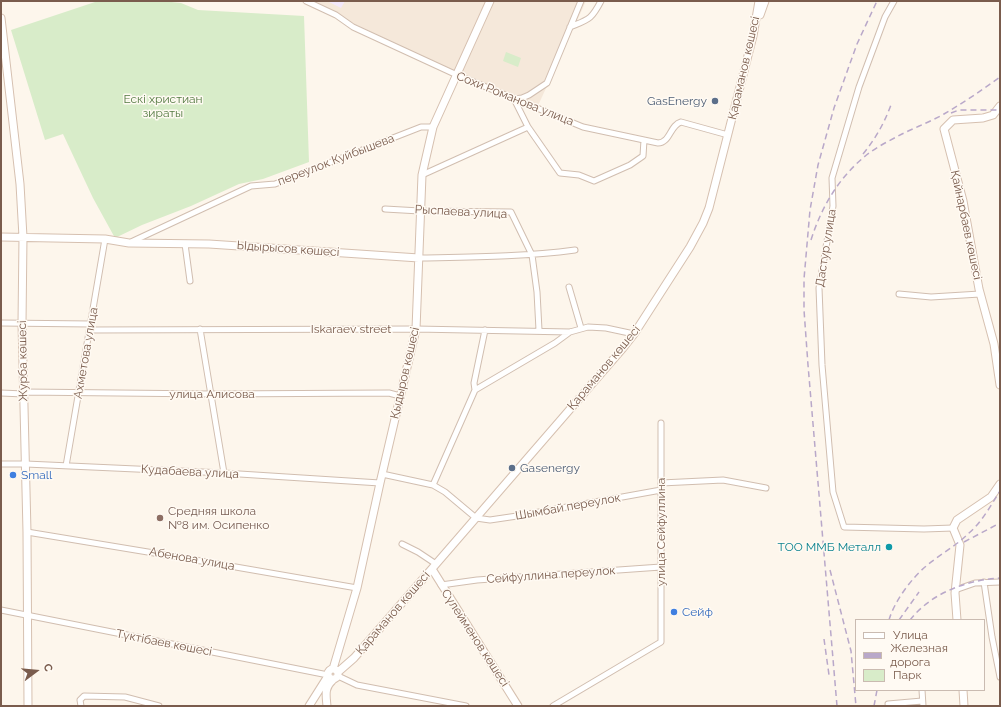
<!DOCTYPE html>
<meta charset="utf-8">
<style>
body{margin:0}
#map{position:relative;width:1001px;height:707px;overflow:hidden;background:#fdf6ec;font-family:Raleway,sans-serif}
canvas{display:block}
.frame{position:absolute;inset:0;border:2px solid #7a5c4d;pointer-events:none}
.legend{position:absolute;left:855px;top:619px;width:130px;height:72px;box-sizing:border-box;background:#fffaf3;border:1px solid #cabbb1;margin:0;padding:5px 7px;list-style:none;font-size:12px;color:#7a5c4d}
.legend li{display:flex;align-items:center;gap:8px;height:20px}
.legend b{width:20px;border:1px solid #cabbb1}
.north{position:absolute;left:16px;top:651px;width:40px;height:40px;-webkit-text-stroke:3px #fffaf3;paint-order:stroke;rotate:74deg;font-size:11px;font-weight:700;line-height:16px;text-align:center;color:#7a5c4d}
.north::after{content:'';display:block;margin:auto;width:14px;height:18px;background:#7a5c4d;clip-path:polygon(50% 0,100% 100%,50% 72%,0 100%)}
</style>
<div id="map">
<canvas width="1001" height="707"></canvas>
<div class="frame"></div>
<ul class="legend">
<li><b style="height:5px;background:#fff"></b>Улица</li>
<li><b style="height:5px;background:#b9a8c9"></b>Железная дорога</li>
<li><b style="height:11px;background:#d8ecc9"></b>Парк</li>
</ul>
<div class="north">С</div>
</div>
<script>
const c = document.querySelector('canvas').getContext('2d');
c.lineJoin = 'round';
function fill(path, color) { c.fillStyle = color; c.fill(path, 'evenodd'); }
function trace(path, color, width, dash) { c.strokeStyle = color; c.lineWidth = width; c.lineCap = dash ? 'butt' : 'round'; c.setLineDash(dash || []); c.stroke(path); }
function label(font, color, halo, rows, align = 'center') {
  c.font = font + ' Raleway,sans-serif'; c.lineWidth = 3; c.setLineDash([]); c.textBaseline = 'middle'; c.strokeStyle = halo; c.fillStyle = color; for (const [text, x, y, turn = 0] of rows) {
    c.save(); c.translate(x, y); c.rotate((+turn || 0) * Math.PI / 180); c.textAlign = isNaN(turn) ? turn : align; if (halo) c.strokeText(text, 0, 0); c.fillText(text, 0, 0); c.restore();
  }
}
const residential = new Path2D(`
 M 306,1 L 586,1 L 536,110 Z`);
const education = new Path2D(`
 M 327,1 L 345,1 L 341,8 Z`);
const green = new Path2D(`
 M 98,1 L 162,1 L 181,3 L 198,10 L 304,16 L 309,162 L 263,179 L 239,184 L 191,206 L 142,225 L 115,238 L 93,198 L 63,134 L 45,140 L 11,30 Z
 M 506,52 L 521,58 L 518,67 L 503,61 Z`);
const street = new Path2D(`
 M 306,1 L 336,15 L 353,27 L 457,75 L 583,127 L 658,143 C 670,143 670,125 681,122 L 728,135
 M 581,1 L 547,83 L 529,95 L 522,98 L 514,99 L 528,127 L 560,173 L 579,175 L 594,181 L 630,165 L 643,156 L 644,140
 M 894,1 L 885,17 L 859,87 L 832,178 L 833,206 L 819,288 L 822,365 L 833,492 L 844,527 L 924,529 L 953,528
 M 570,27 C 589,19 591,20 601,1
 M 422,175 L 528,127
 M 385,209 L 420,211 L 511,212 L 532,255 L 537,292 L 539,330
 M 131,242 L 251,186 L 275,184 L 421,127 L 433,127
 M 185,244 L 190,281
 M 419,258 C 472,257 523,257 575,250
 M 569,287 L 581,328
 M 899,294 L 931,297 L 980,294
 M 1,323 L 91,324
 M 200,329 L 224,473
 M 90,330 L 416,329 L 570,332 L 588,327 L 606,328 L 634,334
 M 475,390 L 555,343 L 570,332
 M 24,392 L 211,394 L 389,393 L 400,396
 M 1,393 L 24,394
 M 1,464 L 26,464 L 224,473 L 380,483
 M 66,466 L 105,239
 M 382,474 L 433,485 L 445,492 L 476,518 L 490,520 L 517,516 L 661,490
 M 661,483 L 723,480 L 766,488
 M 433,485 L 475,390 L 474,383 L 485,330
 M 27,532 L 178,557 L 357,588
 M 402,544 L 418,552 L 436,564
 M 984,582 L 992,637 L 1000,677
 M 441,585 L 477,580 L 661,567
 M 955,590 L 975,583 L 1000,582
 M 1,610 L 328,675
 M 338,676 L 357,685 L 466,706
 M 922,690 L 923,706
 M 888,704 L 922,701
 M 81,706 L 80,700 L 84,696 L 125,697 L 159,706
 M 553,706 L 661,642 L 661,423`);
const secondary = new Path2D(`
 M 760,15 L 765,1
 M 1,18 L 20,184 L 23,237 L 22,323 L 27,532 L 28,706
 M 1000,106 L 993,115 L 983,118 L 953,120 L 944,129 L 963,201 L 979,289 L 994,344 L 1000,385
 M 1,237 L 105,239 L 129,243 L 209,244 L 419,258
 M 432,569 L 518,706
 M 957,620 L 955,593 L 960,545 L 953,528 L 957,520 L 991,497 L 1000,484
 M328 674a5 5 0 1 1 10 0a5 5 0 1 1-10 0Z
 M 333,669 L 357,588 L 380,483 L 416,329 L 422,175 L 433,127 L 490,1
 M 338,672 L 354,658 L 436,564 L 623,348 L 634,334 L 690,247 L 703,223 L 709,208 L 753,36 L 759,1
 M 963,690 L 964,706
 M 309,706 L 328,676
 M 327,706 C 326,695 324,688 333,680`);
const rail = new Path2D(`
 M 951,113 L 959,110 L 1000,110
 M 863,154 C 876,138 885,122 892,102
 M 811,240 C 821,208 838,179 863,158 C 874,148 889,141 902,134 C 916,127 930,122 944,114 C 963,103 982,90 1000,77
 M 964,542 L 1000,523
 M 830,570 L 851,651 L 856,706
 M 889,620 C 894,602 911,579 925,567 C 939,555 956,546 969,533 C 982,522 991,505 1000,491
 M 899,620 L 919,592
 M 910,620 C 931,593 967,580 1000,578
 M 824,639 L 829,675
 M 837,706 L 808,365 L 804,310 L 804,279 L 810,210 L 818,165 L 834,108 L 857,44 L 877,1
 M 874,706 L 877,690`);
const markers = [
 [715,101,4,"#5c6f8a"],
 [512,468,4,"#5c6f8a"],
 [13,475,4,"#3f7fe0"],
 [160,518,4,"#8d6e63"],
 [889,547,4,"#0f9aa8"],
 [674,612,4,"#3f7fe0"]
];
const streetNames = [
 ["Қараманов көшесі",744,68,-77],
 ["Сохи Романова улица",515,99,22],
 ["переулок Куйбышева",336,160,-21],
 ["Рыспаева улица",461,212,3],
 ["Қайнарбаев көшесі",966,225,78],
 ["Дастур улица",826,248,-81],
 ["Ыдырысов көшесі",288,249,4],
 ["Iskaraev street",351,329],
 ["Ахметова улица",86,353,-80],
 ["Журба көшесі",23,361,-91],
 ["Қараманов көшесі",604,368,-50],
 ["Қыдыров көшесі",405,373,-77],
 ["улица Алисова",212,394],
 ["Кудабаева улица",190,472,3],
 ["Шымбай переулок",568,507,-10],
 ["улица Сейфуллина",661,532,-90],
 ["Абенова улица",192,559,10],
 ["Сейфуллина переулок",551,575,-4],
 ["Қараманов көшесі",393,613,-49],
 ["Сүлейменов көшесі",475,638,57],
 ["Түктібаев көшесі",164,643,11]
];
const parkNames = [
 ["Ескі христиан",163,99],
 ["зираты",163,113]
];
const serviceNames = [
 ["GasEnergy",707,101],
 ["Gasenergy",520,468,"left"]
];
const shopNames = [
 ["Small",21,475],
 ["Сейф",682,612]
];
const educationNames = [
 ["Средняя школа",168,511],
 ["№8 им. Осипенко",168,525]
];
const cultureNames = [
 ["ТОО ММБ Металл",881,547]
];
fill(residential, '#f5e8da');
fill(education, '#f3e8fa');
fill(green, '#d8ecc9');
trace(street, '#d1beb0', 7);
trace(secondary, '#d6c0b0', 9);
trace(street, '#fff', 5);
trace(secondary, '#fff', 7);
trace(rail, '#b9a8c9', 1.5, [6, 4]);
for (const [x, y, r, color] of markers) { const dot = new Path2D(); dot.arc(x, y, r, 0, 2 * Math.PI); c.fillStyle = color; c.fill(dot); trace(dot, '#fffaf3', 1.5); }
label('12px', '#7a5c4d', '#fffaf3', streetNames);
label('12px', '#537a41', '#fffaf3', parkNames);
label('12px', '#4e5e75', '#fffaf3', serviceNames, 'right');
label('12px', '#366cbe', '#fffaf3', shopNames, 'left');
label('12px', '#785e54', '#fffaf3', educationNames, 'left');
label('12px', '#0d838f', '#fffaf3', cultureNames, 'right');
</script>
